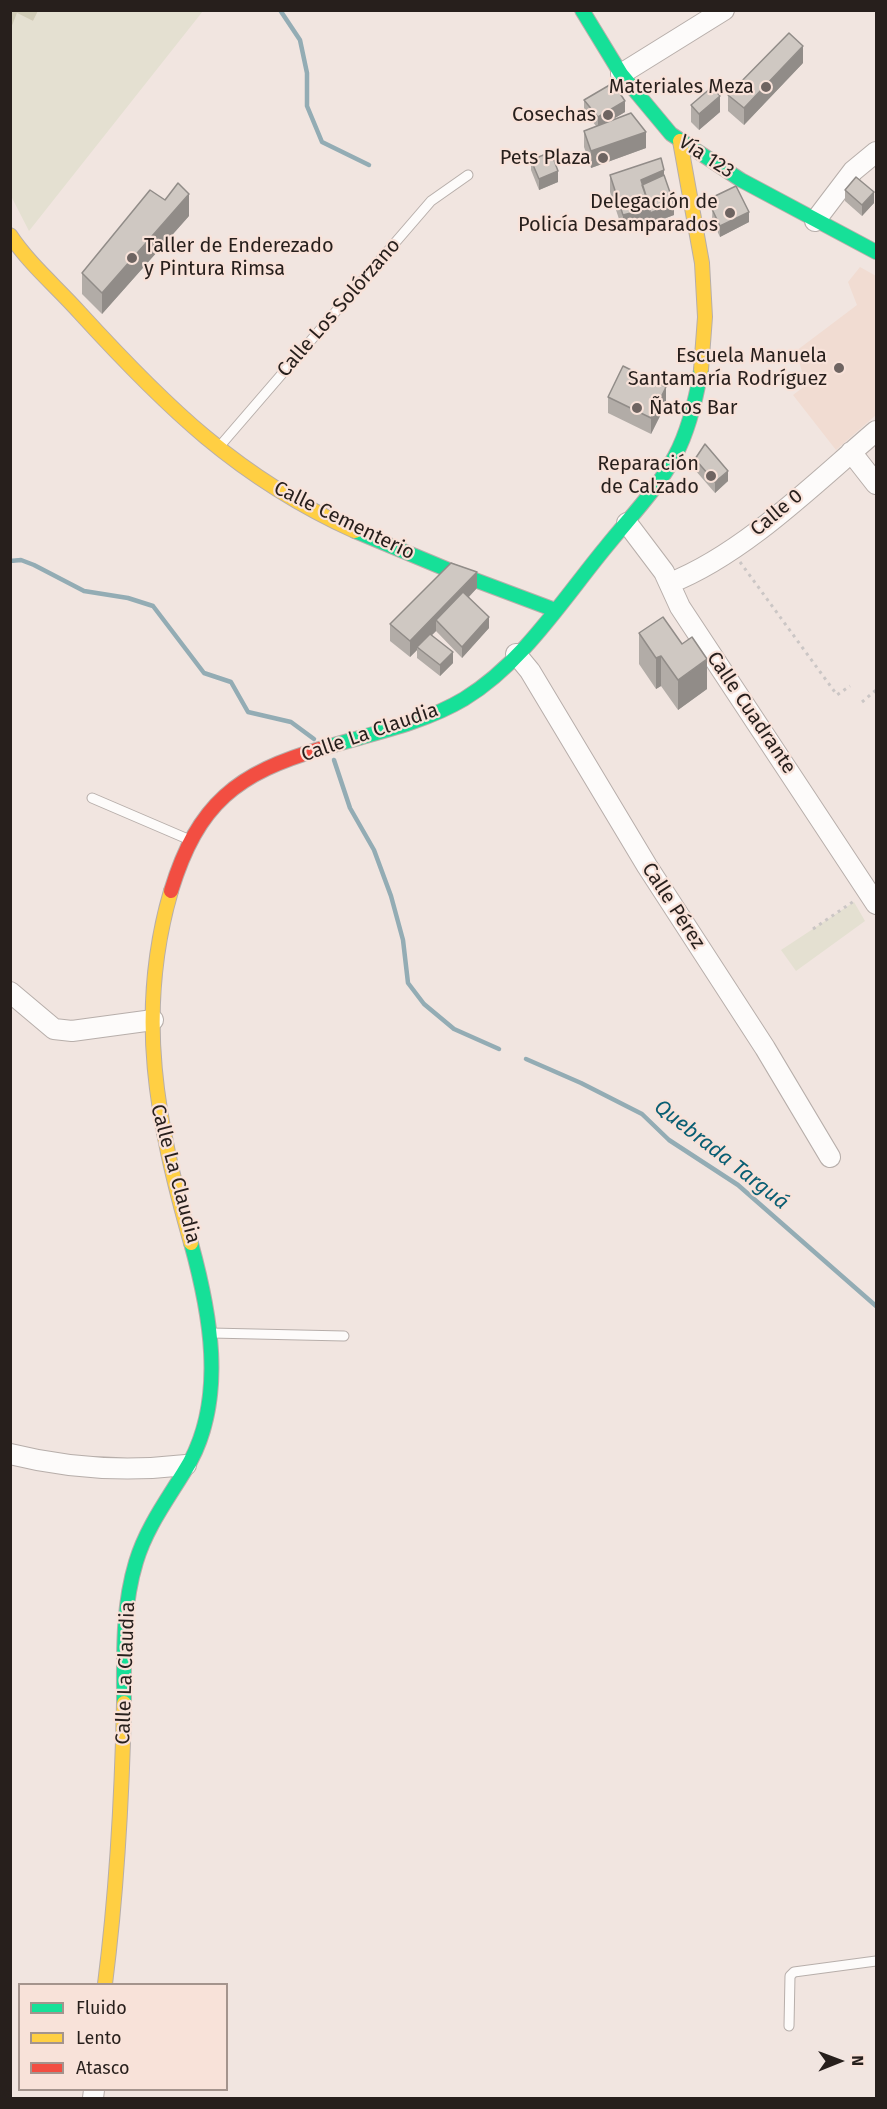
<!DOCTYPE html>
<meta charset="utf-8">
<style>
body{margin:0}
#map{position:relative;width:887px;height:2109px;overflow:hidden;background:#f1e5e0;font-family:"Fira Sans",sans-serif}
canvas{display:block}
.frame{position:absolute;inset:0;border:12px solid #271f1c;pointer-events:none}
.legend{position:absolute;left:18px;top:1983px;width:210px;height:108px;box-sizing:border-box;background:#f8e2d9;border:2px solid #a4948d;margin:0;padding:8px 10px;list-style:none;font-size:18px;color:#271f1c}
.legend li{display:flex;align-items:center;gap:12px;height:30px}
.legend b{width:30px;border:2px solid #a4948d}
.north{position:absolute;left:809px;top:2031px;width:60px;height:60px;-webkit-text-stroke:4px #f8e2d9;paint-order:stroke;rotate:89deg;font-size:16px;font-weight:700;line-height:24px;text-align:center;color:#271f1c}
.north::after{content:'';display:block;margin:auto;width:21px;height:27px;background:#271f1c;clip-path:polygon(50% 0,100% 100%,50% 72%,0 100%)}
</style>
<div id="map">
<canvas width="887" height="2109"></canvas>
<div class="frame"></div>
<ul class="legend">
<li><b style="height:8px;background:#16e098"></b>Fluido</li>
<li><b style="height:8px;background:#ffcf43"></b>Lento</li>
<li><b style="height:8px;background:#f24e42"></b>Atasco</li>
</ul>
<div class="north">N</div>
</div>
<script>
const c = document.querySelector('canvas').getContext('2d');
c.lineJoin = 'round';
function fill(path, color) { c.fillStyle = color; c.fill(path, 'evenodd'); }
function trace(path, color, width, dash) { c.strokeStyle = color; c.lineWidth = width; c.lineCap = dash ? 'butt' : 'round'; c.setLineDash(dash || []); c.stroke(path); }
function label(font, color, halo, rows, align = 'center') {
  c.font = font + ' "Fira Sans",sans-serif'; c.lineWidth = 4.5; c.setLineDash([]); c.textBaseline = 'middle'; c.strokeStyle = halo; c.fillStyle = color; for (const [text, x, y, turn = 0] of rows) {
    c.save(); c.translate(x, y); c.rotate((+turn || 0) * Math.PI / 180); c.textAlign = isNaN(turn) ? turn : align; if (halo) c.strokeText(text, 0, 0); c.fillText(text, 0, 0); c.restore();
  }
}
const built = new Path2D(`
 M 860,267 L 876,276 L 876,415 L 836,450 L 793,395 L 806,385 L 796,351 L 857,305 L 848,282 Z`);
const green = new Path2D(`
 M 38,11 L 203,11 L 29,231 L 11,196 L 10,28 L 17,13 L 33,21 Z
 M 854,902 L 865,921 L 796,971 L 781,950 Z`);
const forest = new Path2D(`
 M 11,10 L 38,10 L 38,11 L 33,21 L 17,13 L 11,28 Z`);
const stream = new Path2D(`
 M 280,10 L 300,40 L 307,73 L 307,106 L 322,142 L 369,165
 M 10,561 L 21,560 L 34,565 L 84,591 L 128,598 L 153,606 L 204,673 L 231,682 L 248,712 L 291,722 L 314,739
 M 334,760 L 350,808 L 374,850 L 391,896 L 403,940 L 408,983 L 424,1004 L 454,1029 L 499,1049
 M 526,1059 L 581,1083 L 642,1114 L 669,1140 L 738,1185 L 876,1306`);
const path = new Path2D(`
 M 740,562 L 837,695 L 850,686
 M 862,702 L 876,690
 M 813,929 L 854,901`);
const lane = new Path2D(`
 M 219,447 L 431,201 L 468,175
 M 92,798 L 190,840
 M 211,1333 L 344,1336
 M 789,2026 L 790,1976 L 794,1972 L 876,1961`);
const street = new Path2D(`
 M 621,74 L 724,10
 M 815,221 L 853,171 L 876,152
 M 851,452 L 876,484
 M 627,523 L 664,572 L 680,607 L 876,904
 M 670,583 C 744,554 816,482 876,431
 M 516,654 L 530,671 L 647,866 L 765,1048 L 830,1157
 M 10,992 L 54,1029 L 72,1031 L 153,1020
 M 10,1454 C 70,1469 126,1472 186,1465
 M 93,2098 L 94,2090`);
const fast = new Path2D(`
 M 582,10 L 621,74 L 671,134 L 741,180 L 876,252
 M 355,531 L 451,571 L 555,610
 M 323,748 C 370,734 422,724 464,699 C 523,663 563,599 606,547 C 630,517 657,490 675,456 C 689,430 696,399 701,370
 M 124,1703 C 124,1656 122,1608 136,1562 C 147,1525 171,1495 190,1462 C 226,1395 210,1312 191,1243`);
const slow = new Path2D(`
 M 680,141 L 702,263 L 705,317 L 701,370
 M 10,235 C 30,265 57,287 80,313 C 165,406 238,478 355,531
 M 171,891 C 135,1014 157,1123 191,1243
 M 105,1984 C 117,1890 122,1798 124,1703`);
const jam = new Path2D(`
 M 171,891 C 198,803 237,773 323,748`);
const wall = new Path2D(`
 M 803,63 L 744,125 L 728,111 L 728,95 Z
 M 584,100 L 625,112 L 610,121 L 646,148 L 591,168 L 584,147 L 584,131 L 596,126 L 584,111 Z
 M 691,105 L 720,112 L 699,130 L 691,122 Z
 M 531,160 L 558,182 L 539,190 L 531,170 Z
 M 610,175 L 664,175 L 674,215 L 650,224 L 623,231 L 610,192 Z
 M 845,190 L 874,203 L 862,216 L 845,201 Z
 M 713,197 L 749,222 L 720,237 L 712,220 Z
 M 189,216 L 102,314 L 82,294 L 82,273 Z
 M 608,397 L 666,404 L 651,434 L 608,413 Z
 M 695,459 L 728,481 L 715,493 L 695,470 Z
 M 477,588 L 469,597 L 489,628 L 462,658 L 436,631 L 432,635 L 453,663 L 440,676 L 417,658 L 417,650 L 410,657 L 390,641 L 390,624 Z
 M 639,633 L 707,689 L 678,710 L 661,686 L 656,689 L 639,664 Z`);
const shadedWall = new Path2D(`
 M 803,46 L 803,63 L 744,125 L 744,108 Z
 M 720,96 L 720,112 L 699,130 L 699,114 Z
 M 625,101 L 625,112 L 598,128 L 598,117 Z
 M 646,132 L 646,148 L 591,168 L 591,151 Z
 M 664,170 L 664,186 L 644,195 L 641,180 Z
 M 558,171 L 558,182 L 539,190 L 539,179 Z
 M 874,192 L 874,203 L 862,216 L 862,205 Z
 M 189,194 L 189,216 L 102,314 L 102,293 Z
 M 674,204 L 674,215 L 650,224 L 623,231 L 623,215 L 650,208 Z
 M 749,212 L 749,222 L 720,237 L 720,226 Z
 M 666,387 L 666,404 L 651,434 L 651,418 Z
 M 728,471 L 728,481 L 715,493 L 715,482 Z
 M 477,572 L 477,588 L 441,626 L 436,620 L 436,631 L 419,648 L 417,647 L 417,650 L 410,657 L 410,641 Z
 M 489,617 L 489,628 L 462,658 L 462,647 Z
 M 453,652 L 453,663 L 440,676 L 440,665 Z
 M 661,656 L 661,686 L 656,689 L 656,658 Z
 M 707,659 L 707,689 L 678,710 L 678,680 Z`);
const building = new Path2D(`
 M 789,33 L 803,46 L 744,108 L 728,95 Z
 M 613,83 L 625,101 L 598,117 L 584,100 Z
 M 712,87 L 720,96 L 699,114 L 691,105 Z
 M 631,113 L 646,132 L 591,151 L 584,131 Z
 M 551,152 L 558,171 L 539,179 L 531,160 Z
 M 661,158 L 664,170 L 641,180 L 650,208 L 623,215 L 610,175 Z
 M 664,175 L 674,204 L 650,213 L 650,208 L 642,185 Z
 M 856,177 L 874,192 L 862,205 L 845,190 Z
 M 178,183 L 189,194 L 102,293 L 82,273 L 150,190 L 165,200 Z
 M 736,186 L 749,212 L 720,226 L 712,209 L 718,207 L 713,197 Z
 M 623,366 L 666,387 L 651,418 L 608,397 Z
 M 705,444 L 728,471 L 715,482 L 695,459 Z
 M 451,563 L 477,572 L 410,641 L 390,624 Z
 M 463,592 L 489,617 L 462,647 L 436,620 Z
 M 663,617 L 682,644 L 692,637 L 707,659 L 678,680 L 661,656 L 656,658 L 639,633 Z
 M 430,634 L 453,652 L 440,665 L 417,647 Z`);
const markers = [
 [766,87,6,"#6e6461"],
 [608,115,6,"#6e6461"],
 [603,158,6,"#6e6461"],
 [730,213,6,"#6e6461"],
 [132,258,6,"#6e6461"],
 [839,368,6,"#6e6461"],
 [637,408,6,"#6e6461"],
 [711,476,6,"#6e6461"]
];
const poiNames = [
 ["Materiales Meza",754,87],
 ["Cosechas",596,115],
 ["Pets Plaza",591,158],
 ["Delegación de",718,202],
 ["Policía Desamparados",718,225],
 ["Taller de Enderezado",144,246,"left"],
 ["y Pintura Rimsa",144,269,"left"],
 ["Escuela Manuela",827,356],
 ["Santamaría Rodríguez",827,379],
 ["Ñatos Bar",649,408,"left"],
 ["Reparación",699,464],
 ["de Calzado",699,487]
];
const streetNames = [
 ["Vía 123",706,157,33],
 ["Calle Los Solórzano",339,308,-49],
 ["Calle 0",777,513,-40],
 ["Calle Cementerio",344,521,26],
 ["Calle Cuadrante",751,713,56],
 ["Calle La Claudia",370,733,-19],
 ["Calle Pérez",673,906,57],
 ["Calle La Claudia",175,1174,75],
 ["Calle La Claudia",126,1673,-88]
];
const waterNames = [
 ["Quebrada Targuá",721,1155,38]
];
fill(built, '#f1dcd2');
fill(green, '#e4e0d1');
fill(forest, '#d1cdb8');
trace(stream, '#93acb4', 4.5);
trace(lane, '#b7aeaa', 11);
trace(street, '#b7aeaa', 22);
trace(fast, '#b7aeaa', 16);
trace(slow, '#b7aeaa', 16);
trace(jam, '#b7aeaa', 16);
trace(path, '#cbc6c5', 3, [3, 4.5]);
trace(lane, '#fdfbfa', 9);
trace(street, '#fdfbfa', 20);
trace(fast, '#16e098', 14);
trace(slow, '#ffcf43', 14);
trace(jam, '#f24e42', 14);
fill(wall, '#b2aca7');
fill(shadedWall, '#918c88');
fill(building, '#cfc8c2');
trace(building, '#918c88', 1.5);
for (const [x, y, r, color] of markers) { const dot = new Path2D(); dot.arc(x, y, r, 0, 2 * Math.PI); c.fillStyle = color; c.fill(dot); trace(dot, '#f8e2d9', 2); }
label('20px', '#271f1c', '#f8e2d9', poiNames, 'right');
label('20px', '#271f1c', '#f8e2d9', streetNames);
label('italic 21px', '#095e73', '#f8e2d9', waterNames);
</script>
